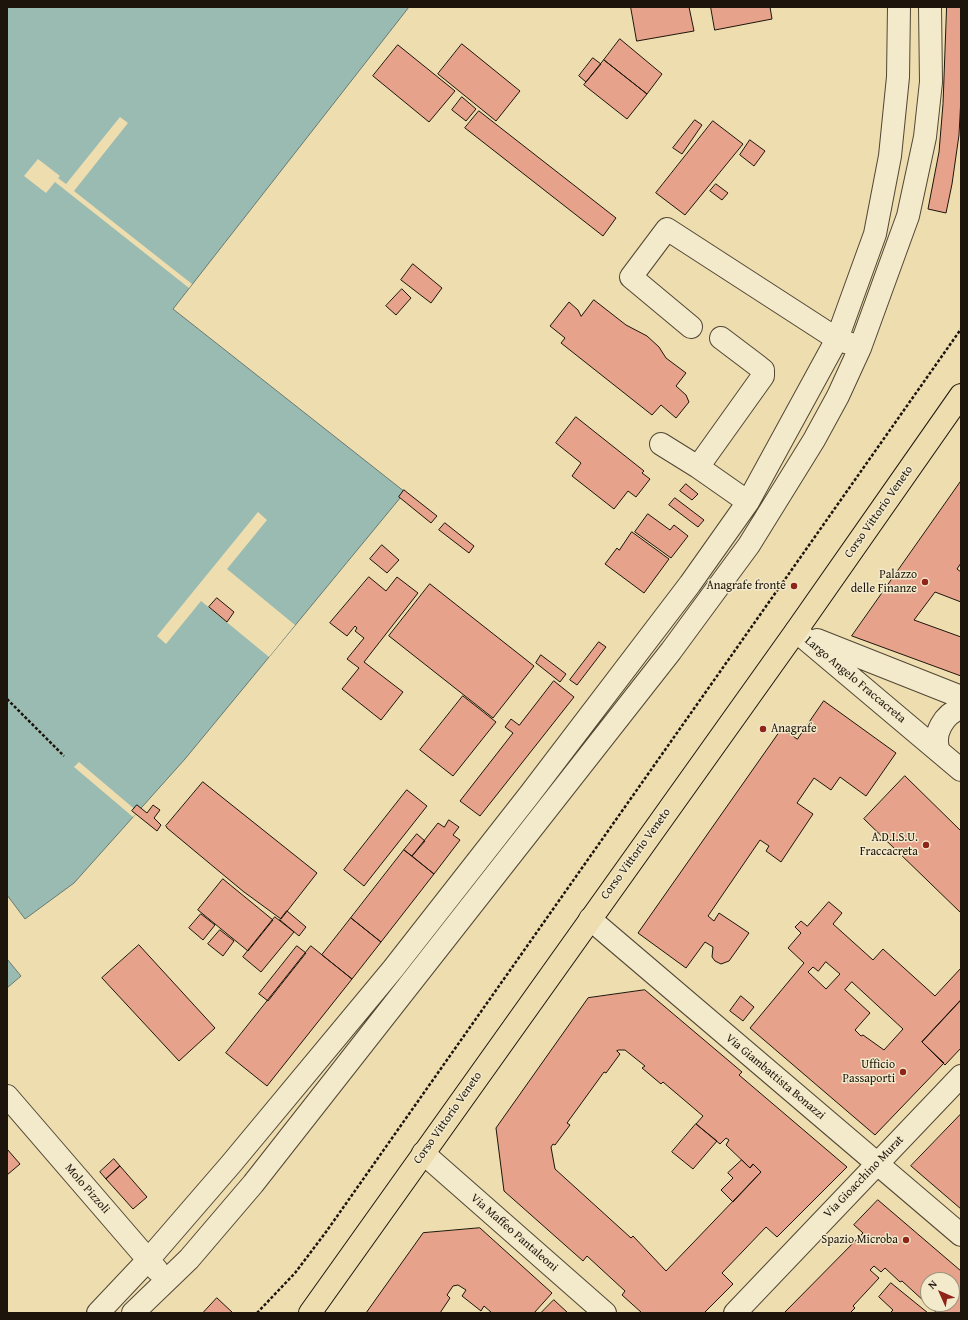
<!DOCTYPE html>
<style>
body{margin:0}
#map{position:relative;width:968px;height:1320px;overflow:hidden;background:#edddaf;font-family:"Gentium Book Plus",serif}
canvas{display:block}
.frame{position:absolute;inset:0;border:8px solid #1d150b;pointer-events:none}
.north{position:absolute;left:920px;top:1272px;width:40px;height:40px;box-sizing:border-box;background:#f3e9cb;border:1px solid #9d947e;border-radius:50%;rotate:315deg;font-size:11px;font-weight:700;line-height:16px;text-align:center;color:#1d150b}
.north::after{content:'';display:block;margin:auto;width:14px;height:18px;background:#8f2418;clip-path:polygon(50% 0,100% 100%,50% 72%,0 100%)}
</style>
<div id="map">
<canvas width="968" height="1320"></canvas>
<div class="frame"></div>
<div class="north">N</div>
</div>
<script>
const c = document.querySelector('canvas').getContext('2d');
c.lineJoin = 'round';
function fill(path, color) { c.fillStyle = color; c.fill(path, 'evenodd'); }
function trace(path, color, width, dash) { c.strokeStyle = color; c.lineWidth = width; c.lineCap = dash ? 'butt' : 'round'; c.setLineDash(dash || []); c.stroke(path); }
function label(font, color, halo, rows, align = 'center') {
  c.font = font + ' "Gentium Book Plus",serif'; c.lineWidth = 3; c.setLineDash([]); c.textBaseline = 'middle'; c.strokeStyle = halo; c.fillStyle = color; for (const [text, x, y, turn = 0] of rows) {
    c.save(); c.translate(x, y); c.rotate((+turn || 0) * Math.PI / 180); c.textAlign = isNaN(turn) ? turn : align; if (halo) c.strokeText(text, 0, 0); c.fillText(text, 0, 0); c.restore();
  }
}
const water = new Path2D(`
 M 7,7 L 409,7 L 173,309 L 405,492 L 185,759 L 74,883 L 25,919 L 7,895 Z
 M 7,959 L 21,976 L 7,988 Z`);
const pier = new Path2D(`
 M 120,117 L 128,123 L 74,191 L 192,284 L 189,288 L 55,182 L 46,193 L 24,176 L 38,159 L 60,176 L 58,178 L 66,184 Z
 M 258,512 L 267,520 L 227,569 L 295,625 L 269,657 L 201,601 L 166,644 L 157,636 Z
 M 79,762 L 138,812 L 133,817 L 74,767 Z`);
const building = new Path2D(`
 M 631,7 L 689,7 L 694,31 L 637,41 Z
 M 711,7 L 770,7 L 772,19 L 715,30 Z
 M 947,7 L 961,7 L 961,97 L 959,135 L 952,184 L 946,213 L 928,209 L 939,152 L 943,104 Z
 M 620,39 L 662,74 L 647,94 L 604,60 Z
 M 462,44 L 520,91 L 496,121 L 438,74 Z
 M 398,45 L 455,91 L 429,122 L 373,76 Z
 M 593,58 L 601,64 L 586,82 L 579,76 Z
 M 604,60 L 647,94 L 627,119 L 584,85 Z
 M 462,97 L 476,109 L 466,121 L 452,110 Z
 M 479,111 L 616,218 L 603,236 L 465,128 Z
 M 695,120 L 702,125 L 682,154 L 673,148 Z
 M 713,121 L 743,144 L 685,215 L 656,193 Z
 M 750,140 L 765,151 L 754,166 L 740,155 Z
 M 716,184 L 728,193 L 722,200 L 710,191 Z
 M 413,264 L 442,288 L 431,303 L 401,280 Z
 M 402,289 L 411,298 L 396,315 L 386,306 Z
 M 594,300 L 626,325 L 647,336 L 659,347 L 666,358 L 686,373 L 676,386 L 686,395 L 689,402 L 676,418 L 661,405 L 652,415 L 561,343 L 565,338 L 550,326 L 569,302 L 578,310 L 581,316 Z
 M 576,417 L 644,471 L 642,473 L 650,479 L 636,497 L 628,491 L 614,509 L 572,476 L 581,463 L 556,443 Z
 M 961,481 L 961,563 L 957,569 L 961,572 L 961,602 L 935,592 L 914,620 L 961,637 L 961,676 L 852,636 Z
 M 686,484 L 698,494 L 692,500 L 680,491 Z
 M 404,490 L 437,516 L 431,523 L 399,497 Z
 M 675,498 L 704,520 L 698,527 L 669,505 Z
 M 648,514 L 670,530 L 674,525 L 688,536 L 671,558 L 635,532 Z
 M 445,523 L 474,546 L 469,553 L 439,530 Z
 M 632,532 L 669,559 L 644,593 L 605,564 L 617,548 L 619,550 Z
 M 382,545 L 399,560 L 387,573 L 370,559 Z
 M 369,577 L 386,591 L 397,577 L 418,593 L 364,662 L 403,692 L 381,720 L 342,689 L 359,668 L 347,659 L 364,638 L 355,631 L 357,628 L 355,626 L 347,636 L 330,623 Z
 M 430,584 L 534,666 L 493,718 L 389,636 Z
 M 217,598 L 234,612 L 227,622 L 209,607 Z
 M 599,642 L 606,647 L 577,685 L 570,680 Z
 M 541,655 L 566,674 L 560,682 L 536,663 Z
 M 554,681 L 574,697 L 480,816 L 460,801 L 513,733 L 505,727 L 511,719 L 519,725 Z
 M 463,696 L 496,722 L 453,776 L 420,750 Z
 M 824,701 L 896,753 L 866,796 L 840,777 L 831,790 L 814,778 L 797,803 L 813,814 L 781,862 L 766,851 L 769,846 L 760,840 L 708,916 L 714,921 L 719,913 L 749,933 L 729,961 L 721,964 L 715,961 L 712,957 L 713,947 L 705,942 L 686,968 L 638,933 L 782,728 L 797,739 Z
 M 905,776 L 961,831 L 961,913 L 864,819 Z
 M 203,782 L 317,873 L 281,919 L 244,892 L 167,828 L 166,826 Z
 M 407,790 L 427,806 L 364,886 L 344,870 Z
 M 137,805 L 147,813 L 153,805 L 160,810 L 154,818 L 161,825 L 157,831 L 132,811 Z
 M 449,820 L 459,827 L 453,835 L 460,840 L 434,874 L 412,856 L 438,823 L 444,827 Z
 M 417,834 L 425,841 L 412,856 L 404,850 Z
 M 404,850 L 434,874 L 381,942 L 351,918 Z
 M 223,879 L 273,920 L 248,951 L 198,910 Z
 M 829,902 L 842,913 L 833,924 L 873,960 L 883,949 L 935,996 L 961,968 L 961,1000 L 922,1042 L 944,1063 L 875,1135 L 750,1028 L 804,963 L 788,948 L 801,933 L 795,927 L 801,921 L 807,926 ZM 826,962 L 840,974 L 826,989 L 808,972 L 813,967 L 818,971 ZM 852,982 L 903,1029 L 884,1050 L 863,1035 L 861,1036 L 855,1030 L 870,1013 L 845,990 Z
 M 287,911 L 306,927 L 299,936 L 280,920 Z
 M 201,914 L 215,925 L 203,940 L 189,928 Z
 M 275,917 L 294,932 L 261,972 L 243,957 Z
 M 351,918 L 381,942 L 352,979 L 322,955 Z
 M 220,930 L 234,941 L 223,956 L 208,944 Z
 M 139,945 L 215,1028 L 179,1061 L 102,978 Z
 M 297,946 L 306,953 L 268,1001 L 259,994 Z
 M 311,946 L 352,979 L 267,1086 L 226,1053 Z
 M 645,990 L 742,1072 L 739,1075 L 847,1167 L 777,1237 L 766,1227 L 722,1273 L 733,1284 L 704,1313 L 642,1313 L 622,1295 L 625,1291 L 587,1256 L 583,1261 L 504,1191 L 496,1128 L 588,998 ZM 619,1050 L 625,1050 L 645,1066 L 642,1068 L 661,1084 L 663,1082 L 703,1116 L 696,1124 L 720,1144 L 726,1138 L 729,1140 L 726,1145 L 750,1168 L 753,1164 L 761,1172 L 666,1271 L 633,1236 L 631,1238 L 555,1169 L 551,1147 L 553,1144 L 555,1145 L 570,1125 L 567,1123 L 604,1072 L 606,1073 L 620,1054 L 617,1051 Z
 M 741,996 L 754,1007 L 743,1021 L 730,1011 Z
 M 961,1000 L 961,1048 L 945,1065 L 922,1042 Z
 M 961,1114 L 961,1209 L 911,1166 Z
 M 696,1124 L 717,1141 L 693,1169 L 672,1152 Z
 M 7,1149 L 20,1164 L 7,1175 Z
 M 114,1159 L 120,1166 L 106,1179 L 100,1172 Z
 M 742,1160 L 750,1168 L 753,1164 L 761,1172 L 733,1202 L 721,1190 L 733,1178 L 728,1173 Z
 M 120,1166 L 147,1197 L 133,1209 L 106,1179 Z
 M 878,1200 L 961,1271 L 961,1313 L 937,1313 L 902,1281 L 900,1282 L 885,1268 L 881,1272 L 874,1266 L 870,1270 L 879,1278 L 853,1306 L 855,1308 L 850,1313 L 784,1313 L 863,1233 L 854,1225 ZM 928,1280 L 952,1280 L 952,1304 L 928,1304 Z
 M 480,1228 L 552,1293 L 534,1313 L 492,1313 L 484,1306 L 481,1311 L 462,1296 L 466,1290 L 458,1285 L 453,1286 L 447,1295 L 450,1298 L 440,1313 L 366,1313 L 423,1233 Z
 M 891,1283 L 928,1313 L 890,1313 L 893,1310 L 879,1297 Z
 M 217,1298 L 233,1313 L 203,1313 Z
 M 554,1300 L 568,1313 L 541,1313 Z`);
const path = new Path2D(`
 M 7,699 L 64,756
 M 257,1313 L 295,1273 L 326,1232 L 961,329`);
const minor = new Path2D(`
 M 691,327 L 631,277 L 667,229 L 837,339 L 851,344
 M 721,338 L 758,366 L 763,370 L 763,376 L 698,467 L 748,502
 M 661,444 L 698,467
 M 796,631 L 961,770
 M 817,640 L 961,697
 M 939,751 C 932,734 944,714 961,708
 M 590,919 L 961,1235
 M 7,1096 L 157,1270
 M 423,1153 L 605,1313
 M 98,1313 L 148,1260 L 231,1164 L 393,969 L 530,794 L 690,584 L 748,502 L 837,339 L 875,234 L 890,156 L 898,77 L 899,7
 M 133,1313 L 189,1259 L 253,1184 L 671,651 L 749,545 L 814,440 L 838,396 L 860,348 L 908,216 L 925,137 L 931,82 L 930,7
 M 735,1313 L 961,1076`);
const major = new Path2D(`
 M 310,1313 L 796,631 L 961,395`);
const markers = [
 [925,582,4,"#8f2418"],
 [794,586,4,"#8f2418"],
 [763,729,4,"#8f2418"],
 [926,845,4,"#8f2418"],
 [903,1072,4,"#8f2418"],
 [906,1240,4,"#8f2418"]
];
const streetNames = [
 ["Corso Vittorio Veneto",879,512,-55],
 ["Largo Angelo Fraccacreta",855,680,40],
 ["Corso Vittorio Veneto",636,854,-54],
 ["Via Giambattista Bonazzi",775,1077,40],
 ["Corso Vittorio Veneto",448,1118,-55],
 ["Via Gioacchino Murat",864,1177,-46],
 ["Molo Pizzoli",87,1189,49],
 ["Via Maffeo Pantaleoni",514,1233,41]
];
const poiNames = [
 ["Palazzo",917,575],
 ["delle Finanze",917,589],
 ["Anagrafe fronte",786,586],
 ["Anagrafe",771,729,"left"],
 ["A.D.I.S.U.",918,838],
 ["Fraccacreta",918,852],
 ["Ufficio",895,1065],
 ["Passaporti",895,1079],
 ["Spazio Microba",898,1240]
];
fill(water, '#9abbb2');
trace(water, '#68796f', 1);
fill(pier, '#edddaf');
fill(building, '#e6a28a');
trace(building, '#1d150b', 1);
trace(minor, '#514734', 24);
trace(major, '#1d150b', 24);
trace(path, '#1d150b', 2.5, [3, 2]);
trace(minor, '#f3e9cb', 22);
trace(major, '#edddaf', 22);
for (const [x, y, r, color] of markers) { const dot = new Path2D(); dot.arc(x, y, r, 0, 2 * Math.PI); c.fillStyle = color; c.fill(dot); trace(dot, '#f3e9cb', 1.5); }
label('12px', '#1d150b', '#f3e9cb', streetNames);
label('12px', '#1d150b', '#f3e9cb', poiNames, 'right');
</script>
